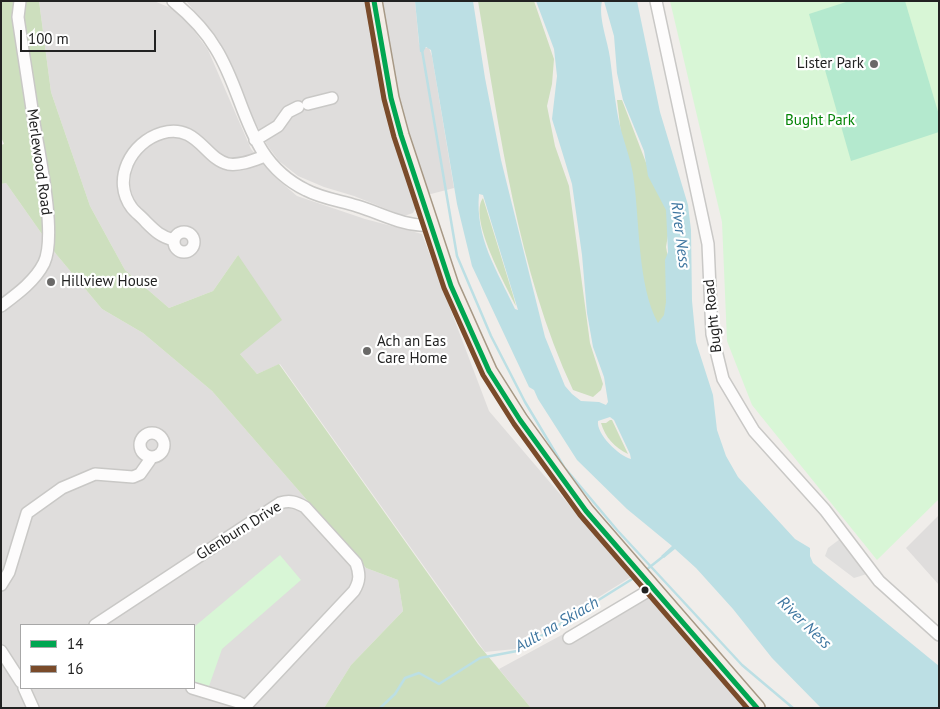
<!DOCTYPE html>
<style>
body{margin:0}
#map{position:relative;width:940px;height:709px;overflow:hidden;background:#f0edea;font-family:"PT Sans",sans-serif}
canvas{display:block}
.frame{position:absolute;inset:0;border:2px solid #222;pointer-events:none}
.legend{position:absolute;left:20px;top:624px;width:175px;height:65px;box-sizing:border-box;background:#fff;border:1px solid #a7a7a7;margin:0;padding:6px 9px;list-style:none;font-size:15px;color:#222}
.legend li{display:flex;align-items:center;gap:10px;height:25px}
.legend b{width:25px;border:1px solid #a7a7a7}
.scale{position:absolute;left:20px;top:30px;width:136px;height:22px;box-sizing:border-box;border:2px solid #222;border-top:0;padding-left:6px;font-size:15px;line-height:18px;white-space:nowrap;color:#222;-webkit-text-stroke:4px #fff;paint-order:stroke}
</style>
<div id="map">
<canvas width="940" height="709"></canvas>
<div class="frame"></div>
<ul class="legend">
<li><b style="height:6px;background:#00a651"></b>14</li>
<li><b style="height:6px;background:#7a4b2a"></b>16</li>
</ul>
<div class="scale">100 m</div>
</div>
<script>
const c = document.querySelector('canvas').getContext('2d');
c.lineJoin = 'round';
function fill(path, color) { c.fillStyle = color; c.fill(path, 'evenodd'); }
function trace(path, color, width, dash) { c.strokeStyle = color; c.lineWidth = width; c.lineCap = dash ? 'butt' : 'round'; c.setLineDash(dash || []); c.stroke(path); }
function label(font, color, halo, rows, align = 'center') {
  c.font = font + ' "PT Sans",sans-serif'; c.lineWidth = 4.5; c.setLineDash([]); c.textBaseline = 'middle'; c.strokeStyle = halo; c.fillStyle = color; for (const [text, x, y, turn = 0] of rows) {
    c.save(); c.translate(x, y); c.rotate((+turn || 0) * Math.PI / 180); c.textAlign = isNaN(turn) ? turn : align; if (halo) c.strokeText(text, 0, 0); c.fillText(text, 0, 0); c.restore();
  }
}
const residential = new Path2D(`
 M 39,1 L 154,1 L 173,9 L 192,28 L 208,50 L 251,149 L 276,178 L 297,196 L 365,219 L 422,234 L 489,411 L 631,577 L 515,649 L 485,652 L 280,364 L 257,374 L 240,354 L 238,255 L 213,291 L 169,308 L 125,270 L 90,206 L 51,92 Z
 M 186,1 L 366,1 L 387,108 L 416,207 L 413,213 L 404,216 L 354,196 L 324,187 L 298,176 L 279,161 L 267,145 L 249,110 L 219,41 Z
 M 382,1 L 415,1 L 419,44 L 424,48 L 429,48 L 432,56 L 454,188 L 427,195 L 399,104 Z
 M 6,183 L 56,254 L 102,309 L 143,333 L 212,391 L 366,568 L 398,580 L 403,611 L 351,665 L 324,708 L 1,708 L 1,184 ZM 21,625 L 194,625 L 194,688 L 21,688 Z
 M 939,515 L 939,585 L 906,548 Z
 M 640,588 L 745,708 L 531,708 L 499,669 L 580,625 Z`);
const forest = new Path2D(`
 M 1,1 L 39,1 L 51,92 L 90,206 L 125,270 L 169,308 L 213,291 L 238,255 L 282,320 L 240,354 L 257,374 L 279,364 L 478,644 L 531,708 L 324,708 L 351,665 L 403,611 L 398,580 L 366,568 L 212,391 L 143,333 L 102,309 L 56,254 L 6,183 L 1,184 L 1,145 L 4,144 L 1,137 Z
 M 478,1 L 534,1 L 554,59 L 552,84 L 547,106 L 555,146 L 569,186 L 590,343 L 603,384 L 601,390 L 593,397 L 573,390 C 517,269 500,132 478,1 Z
 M 617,100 L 622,100 L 650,173 L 665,196 L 670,223 L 666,247 L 669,263 L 667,319 L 657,325 L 645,310 L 635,252 Z
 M 483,198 L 513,295 L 516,306 C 506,286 468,218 483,198 Z
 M 610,420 L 612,420 L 628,454 C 615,448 605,437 601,423 L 606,423 Z`);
const park = new Path2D(`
 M 670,1 L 939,1 L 939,499 L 877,560 L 752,405 L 727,341 L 722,222 Z
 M 280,555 L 301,580 L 222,649 L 208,689 L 194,684 L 194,627 Z`);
const pitch = new Path2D(`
 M 849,1 L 905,1 L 939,115 L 939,132 L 851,161 L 809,14 Z`);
const parking = new Path2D(`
 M 840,539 L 867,574 L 854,578 L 825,556 L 828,548 Z`);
const water = new Path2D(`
 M 415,1 L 473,1 L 485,78 L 501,160 L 545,337 L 565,386 L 572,394 L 581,401 L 599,402 L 606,405 L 608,402 L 604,377 L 593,347 L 587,313 L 582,255 L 572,184 L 552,119 L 557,76 L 554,49 L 536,1 L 602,1 C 598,18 608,41 610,58 C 613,80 615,104 620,126 C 624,142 630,157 633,174 C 640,219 637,285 658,323 L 664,315 L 666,302 L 665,260 L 668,252 L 666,210 L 648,176 L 644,151 L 623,100 L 617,73 L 614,36 L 604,1 L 637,1 L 660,112 L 688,205 L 691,230 L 692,301 L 696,342 L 713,395 L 717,430 L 726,456 L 738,477 L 795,539 L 810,548 L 810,556 L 813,563 L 939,666 L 939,708 L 821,708 L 772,658 L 733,609 L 696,568 L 675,549 L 664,558 L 661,556 L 672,546 L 627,509 L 577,460 L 538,399 L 534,390 L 529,387 L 472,266 L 457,204 L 431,50 L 426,47 L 423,52 L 420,52 ZM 479,194 L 483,195 L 518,310 L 515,309 C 497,270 475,238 479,194 ZM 610,417 L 614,420 L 630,454 L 631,459 C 619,456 596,434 598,421 Z`);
const stream = new Path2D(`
 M 422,50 L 457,256 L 491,336 L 525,402 L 564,467 L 617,530 L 742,665 L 793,708
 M 646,570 L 665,555
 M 380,708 L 395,694 L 405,678 L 419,673 L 439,684 L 480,658 L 517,651 L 637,576`);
const minor = new Path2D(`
 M 173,1 C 190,15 205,30 216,49 C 247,99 245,160 306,190 C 321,198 341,201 357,206 C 381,213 404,227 430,225
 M 656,1 L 708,244 L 712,334 L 723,379 L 754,431 L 825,510 L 879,581 L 939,635
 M 308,104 L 332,98
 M 255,140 L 278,126 L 288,112 L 298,107
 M174 242a10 10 0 1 1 20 0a10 10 0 1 1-20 0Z
 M 174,240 C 161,237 155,231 146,222 C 142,217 136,213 132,208 C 111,180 131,142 162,133 C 197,123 205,159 228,164 C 240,166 254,160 265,156
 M 1,306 C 17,294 35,281 44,263 C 57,236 39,153 34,123 C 29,87 23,52 18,17 L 20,1
 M140 445a12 12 0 1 1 24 0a12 12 0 1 1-24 0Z
 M 1,585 L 9,572 L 27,513 L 62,488 L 95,474 L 133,477 L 140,474 L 152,457
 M 95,625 L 280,503 C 290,500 296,502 305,507 L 356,563 C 360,574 360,581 354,591 L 244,708
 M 569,638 L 653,588
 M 1,651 L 21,682
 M 24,688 L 33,708
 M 192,688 L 238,702 L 245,706`);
const major = new Path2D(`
 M 374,1 L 391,98 L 401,135 L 451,286 L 489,371 L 520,420 L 586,511 L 757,708`);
const bus1 = new Path2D(`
 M 374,1 L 391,98 L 401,135 L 451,286 L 489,371 L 520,420 L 586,511 L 757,708`);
const bus2 = new Path2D(`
 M 367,2 L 384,99 L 394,137 L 444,288 L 483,375 L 514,424 L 580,515 L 747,708`);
const markers = [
 [874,64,5,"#6a6968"],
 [51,282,5,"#6a6968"],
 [367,351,5,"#6a6968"],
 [645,590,4.5,"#222"]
];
const poiNames = [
 ["Lister Park",864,64,"right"],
 ["Hillview House",61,282],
 ["Ach an Eas",377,342],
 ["Care Home",377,359]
];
const parkNames = [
 ["Bught Park",820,121]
];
const streetNames = [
 ["Merlewood Road",39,162,82],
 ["Bught Road",713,316,-96],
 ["Glenburn Drive",239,531,-32]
];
const waterNames = [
 ["River Ness",680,235,83],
 ["River Ness",804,623,44],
 ["Ault na Skiach",557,625,-30]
];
fill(residential, '#dfdddc');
fill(forest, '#cddfbe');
fill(park, '#d8f6d6');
fill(pitch, '#b4e9ce');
fill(parking, '#e0dfde');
fill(water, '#bcdfe4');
trace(stream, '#bcdfe4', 2.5);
trace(minor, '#c9c8c6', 14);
trace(major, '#a79986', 18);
trace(minor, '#fdfcfc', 11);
trace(major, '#f3ece6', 15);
trace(bus1, '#00a651', 5);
trace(bus2, '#7a4b2a', 5);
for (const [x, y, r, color] of markers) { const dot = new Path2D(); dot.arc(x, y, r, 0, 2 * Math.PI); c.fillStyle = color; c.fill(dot); trace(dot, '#fff', 2); }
label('15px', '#222', '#fff', poiNames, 'left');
label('15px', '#058507', '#fff', parkNames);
label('15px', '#222', '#fff', streetNames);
label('italic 16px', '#3e76a0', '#fff', waterNames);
</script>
